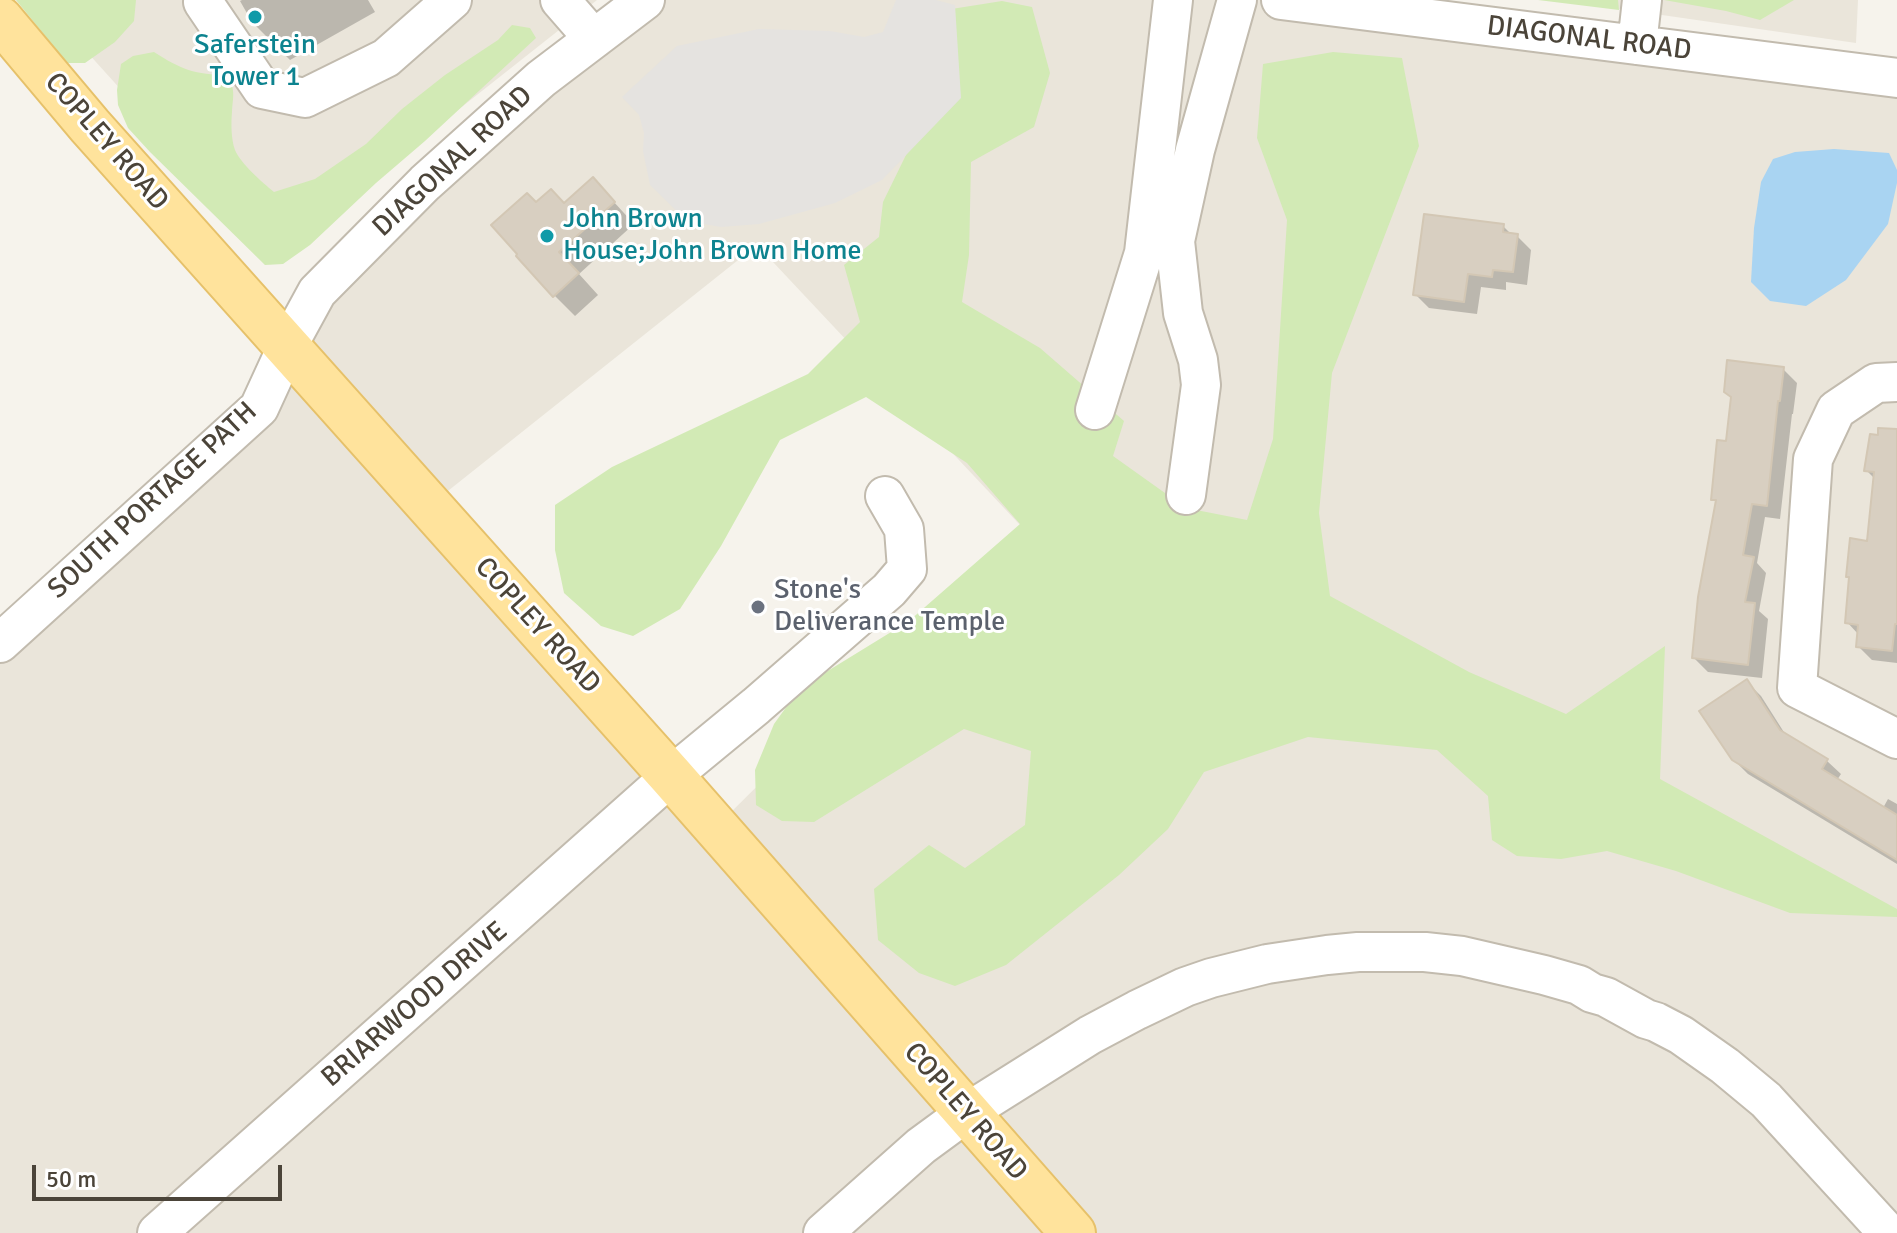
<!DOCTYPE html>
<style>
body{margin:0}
#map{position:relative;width:1897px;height:1233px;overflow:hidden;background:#f6f3ec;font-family:Signika,sans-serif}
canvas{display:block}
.scale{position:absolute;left:32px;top:1165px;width:250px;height:36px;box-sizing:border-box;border:4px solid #4b4439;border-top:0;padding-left:10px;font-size:24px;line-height:28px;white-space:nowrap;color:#4b4439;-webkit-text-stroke:6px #fff;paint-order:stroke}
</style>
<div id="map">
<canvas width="1897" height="1233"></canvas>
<div class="scale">50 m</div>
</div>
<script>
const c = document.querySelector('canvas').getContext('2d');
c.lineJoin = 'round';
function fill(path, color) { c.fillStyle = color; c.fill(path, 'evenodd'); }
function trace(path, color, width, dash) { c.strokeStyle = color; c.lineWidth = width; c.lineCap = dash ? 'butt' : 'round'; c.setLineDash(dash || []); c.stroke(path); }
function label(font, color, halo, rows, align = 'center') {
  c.font = font + ' Signika,sans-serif'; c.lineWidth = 6; c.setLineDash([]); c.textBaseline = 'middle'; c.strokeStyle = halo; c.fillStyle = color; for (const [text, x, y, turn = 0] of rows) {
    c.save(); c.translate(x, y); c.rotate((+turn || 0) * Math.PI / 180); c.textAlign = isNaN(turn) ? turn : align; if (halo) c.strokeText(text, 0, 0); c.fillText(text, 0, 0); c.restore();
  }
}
const residential = new Path2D(`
 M 40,0 L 597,0 L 272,257 Z
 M 645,0 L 1282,0 L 1897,78 L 1897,1233 L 0,1233 L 0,643 L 259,408 L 317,292 ZM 757,245 L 1020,525 L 716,827 L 429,506 Z
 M 1558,0 L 1858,0 L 1856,43 Z`);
const green = new Path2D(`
 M 16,0 L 136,0 L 134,21 L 115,42 L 85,63 L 67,63 Z
 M 1538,0 L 1618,0 L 1619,10 Z
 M 1664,0 L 1794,0 L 1760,20 L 1726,11 Z
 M 1002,1 L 1032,7 L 1050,73 L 1034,127 L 971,162 L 969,255 L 962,302 L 1040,348 L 1124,421 L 1113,456 L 1186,508 L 1247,520 L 1273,439 L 1287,220 L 1257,138 L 1263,64 L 1333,52 L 1402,58 L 1419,146 L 1332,373 L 1319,513 L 1330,596 L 1469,672 L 1566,714 L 1665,646 L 1660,779 L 1897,909 L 1897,917 L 1790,913 L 1676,871 L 1607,851 L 1561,859 L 1517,856 L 1492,840 L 1488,796 L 1437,750 L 1308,737 L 1204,772 L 1168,829 L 1119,875 L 1006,965 L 955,986 L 919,973 L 878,940 L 874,889 L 929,845 L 965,868 L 1025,825 L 1031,751 L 964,729 L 814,822 L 782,821 L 756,805 L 755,770 L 774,724 L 800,688 L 909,621 L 1020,524 L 967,463 L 866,397 L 780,440 L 721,546 L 680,609 L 633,636 L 601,626 L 564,593 L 555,550 L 555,505 L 612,467 L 808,374 L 860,322 L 844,265 L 879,237 L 883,202 L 926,114 L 939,11 Z
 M 512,25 L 530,28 L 536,38 L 425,141 L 376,183 L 310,245 L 283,264 L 265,265 L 150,152 L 128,128 L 118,105 L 117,90 L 121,64 L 133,56 L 154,52 C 180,69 196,75 227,75 C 236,91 233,95 232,112 C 231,123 231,139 235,150 C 241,164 262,182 274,192 L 315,179 L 366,144 L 402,109 L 445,75 L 498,40 Z`);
const parking = new Path2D(`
 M 896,0 L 936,0 L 955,5 L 961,98 L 882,180 L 835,203 L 759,224 L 721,227 L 687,221 L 650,185 L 643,151 L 644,133 L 639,115 L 622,97 L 677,46 L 759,29 L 830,31 L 864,37 L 883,32 Z`);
const water = new Path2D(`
 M 1834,149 L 1889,153 L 1897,170 L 1897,183 L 1888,224 L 1846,280 L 1806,306 L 1770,301 L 1751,282 L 1754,228 L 1761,182 L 1773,159 L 1795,152 Z`);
const shadow = new Path2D(`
 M 242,0 L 368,0 L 375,12 L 290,60 L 252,22 L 240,1 Z
 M 613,201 L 634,224 L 579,274 L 598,295 L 575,316 L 554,295 L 536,205 L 565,205 Z
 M 1503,226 L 1512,235 L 1517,236 L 1531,250 L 1527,285 L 1506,282 L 1506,290 L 1481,287 L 1477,314 L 1429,308 L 1415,294 Z
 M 1783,369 L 1797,383 L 1793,414 L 1792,414 L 1780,519 L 1765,517 L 1757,563 L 1766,573 L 1759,611 L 1768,619 L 1762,678 L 1708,672 L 1694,658 L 1717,503 L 1713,499 L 1727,443 Z
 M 1897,440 L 1897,663 L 1872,660 L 1858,646 L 1859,635 L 1847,622 L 1869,543 L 1875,479 L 1867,471 Z
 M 1747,682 L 1761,696 L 1787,737 L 1827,761 L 1841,774 L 1837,780 L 1883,808 L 1888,799 L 1897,804 L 1897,864 L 1748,774 L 1733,759 Z`);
const building = new Path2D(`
 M 593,177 L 615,202 L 559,252 L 579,273 L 553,297 L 516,256 L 517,254 L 491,225 L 527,193 L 536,202 L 551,189 L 564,203 Z
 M 1424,214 L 1504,224 L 1503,232 L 1518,234 L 1513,272 L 1493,270 L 1492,277 L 1468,274 L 1464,302 L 1413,295 Z
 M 1727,360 L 1784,367 L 1780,401 L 1778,401 L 1767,506 L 1752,504 L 1743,555 L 1754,557 L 1745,602 L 1755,603 L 1748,665 L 1692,658 L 1698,597 L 1716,500 L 1711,500 L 1717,440 L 1726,441 L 1731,397 L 1724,392 Z
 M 1878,428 L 1897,429 L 1897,624 L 1895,624 L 1892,651 L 1856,647 L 1858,625 L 1845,623 L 1849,577 L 1846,577 L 1850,538 L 1867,541 L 1874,472 L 1864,471 L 1870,434 L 1878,435 Z
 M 1747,679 L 1780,730 L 1828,759 L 1822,769 L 1897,815 L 1897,860 L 1732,760 L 1699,711 Z`);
const minor = new Path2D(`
 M 560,0 L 594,39
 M 1281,0 L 1897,78
 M 203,2 L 262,89 L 305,98 L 386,58 L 452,0
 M 1637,45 L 1642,0
 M 1897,382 L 1876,383 L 1836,410 L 1813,459 L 1797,688 L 1897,739
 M 1095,410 L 1144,253 L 1173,0
 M 1186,495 L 1201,385 L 1198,360 L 1183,313 L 1175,241 L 1195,150 L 1237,0
 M 0,643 L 259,408 L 287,347 L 317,292 L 425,183 L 541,79 L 645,0
 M 157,1233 L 671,776 L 756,706 L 889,590 L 907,569 L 904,529 L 885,496
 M 823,1233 L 921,1146 L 966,1113 L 1090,1035 L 1137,1010 L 1185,987 L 1211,978 L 1267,964 L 1327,955 L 1358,952 L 1425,952 L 1462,956 L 1544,975 L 1579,985 L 1592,993 L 1606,997 L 1646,1019 L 1656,1022 L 1681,1035 L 1725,1066 L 1766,1100 L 1888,1233`);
const major = new Path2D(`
 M 0,19 L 90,126 L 671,776 L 1073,1233`);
const markers = [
 [255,17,8,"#0f9aa8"],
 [547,236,8,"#0f9aa8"],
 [758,607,8,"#6b7280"]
];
const streetNames = [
 ["DIAGONAL ROAD",1589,39,7],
 ["COPLEY ROAD",106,142,49],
 ["DIAGONAL ROAD",453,162,-43],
 ["SOUTH PORTAGE PATH",153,501,-43],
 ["COPLEY ROAD",537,626,48],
 ["BRIARWOOD DRIVE",415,1005,-41],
 ["COPLEY ROAD",965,1112,49]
];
const cultureNames = [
 ["Saferstein",255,46],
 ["Tower 1",255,78],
 ["John Brown",563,220,"left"],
 ["House;John Brown Home",563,252,"left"]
];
const worshipNames = [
 ["Stone's",774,591],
 ["Deliverance Temple",774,623]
];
fill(residential, '#eae5da');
fill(green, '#d2eab5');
fill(parking, '#e5e3e0');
fill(water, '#a9d4f2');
fill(shadow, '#0003');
fill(building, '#d8cfc1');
trace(building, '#d3c7b4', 2);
trace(minor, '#c2bbae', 42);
trace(major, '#e6c16a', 48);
trace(minor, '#fff', 38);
trace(major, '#ffe39c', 44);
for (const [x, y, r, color] of markers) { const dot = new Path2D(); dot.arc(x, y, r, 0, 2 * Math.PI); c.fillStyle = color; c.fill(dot); trace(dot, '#fff', 3); }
label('28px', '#4b4439', '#fff', streetNames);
label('28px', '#0d838f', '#fff', cultureNames);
label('28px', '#5b616d', '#fff', worshipNames, 'left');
</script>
